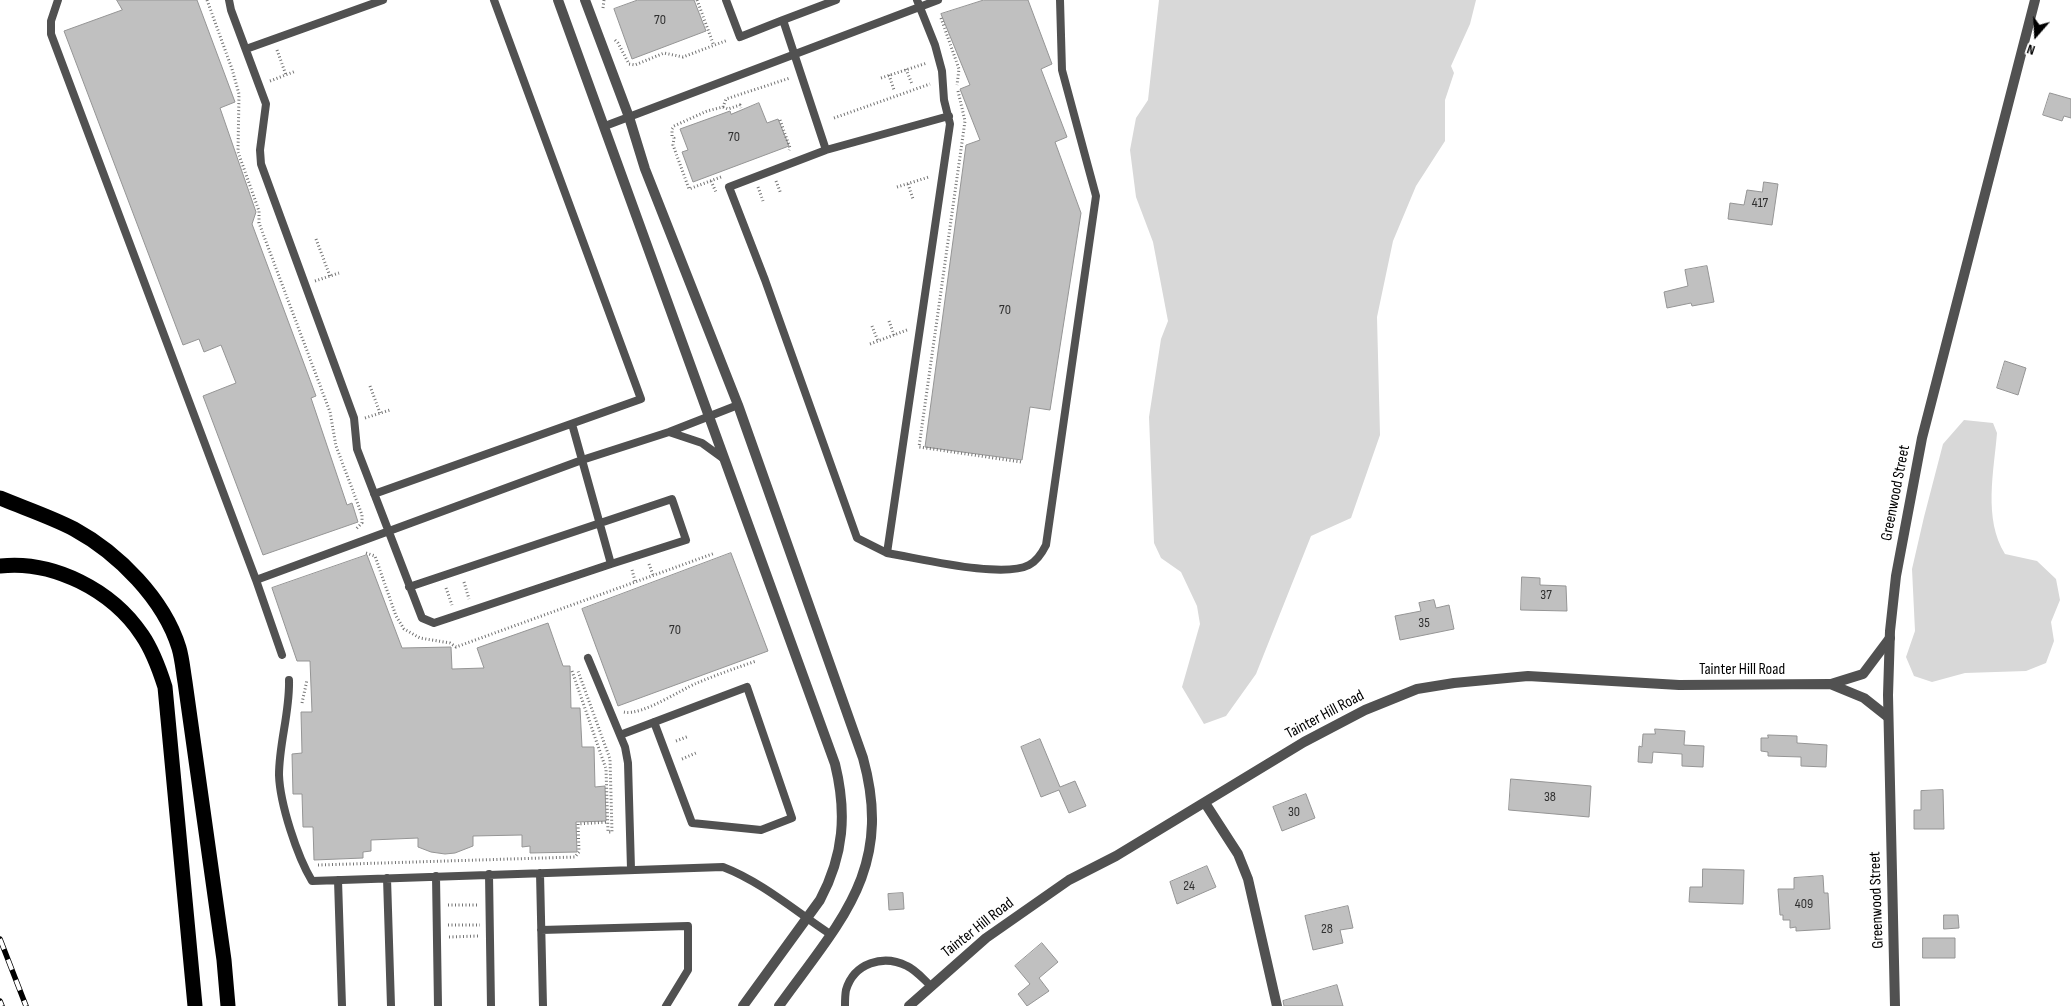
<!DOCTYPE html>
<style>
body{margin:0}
#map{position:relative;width:2071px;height:1006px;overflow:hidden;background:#fff;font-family:"Sofia Sans Condensed",sans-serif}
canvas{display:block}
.north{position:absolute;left:2011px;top:10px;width:50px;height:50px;-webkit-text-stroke:4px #fff;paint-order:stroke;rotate:199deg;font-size:14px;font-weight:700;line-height:20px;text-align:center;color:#000}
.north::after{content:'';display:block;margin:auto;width:18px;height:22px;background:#000;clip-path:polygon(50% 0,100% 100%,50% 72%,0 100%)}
</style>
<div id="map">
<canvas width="2071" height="1006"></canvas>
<div class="north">N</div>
</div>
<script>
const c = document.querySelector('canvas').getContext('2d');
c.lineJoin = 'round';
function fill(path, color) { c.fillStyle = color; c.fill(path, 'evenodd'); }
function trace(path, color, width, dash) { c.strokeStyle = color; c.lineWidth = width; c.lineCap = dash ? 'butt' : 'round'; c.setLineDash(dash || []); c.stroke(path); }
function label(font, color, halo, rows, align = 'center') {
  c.font = font + ' "Sofia Sans Condensed",sans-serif'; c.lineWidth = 4; c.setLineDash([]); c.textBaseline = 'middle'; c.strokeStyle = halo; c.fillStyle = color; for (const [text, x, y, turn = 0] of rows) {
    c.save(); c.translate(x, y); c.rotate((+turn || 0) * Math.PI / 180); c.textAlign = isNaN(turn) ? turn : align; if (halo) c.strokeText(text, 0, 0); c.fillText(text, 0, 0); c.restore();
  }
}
const green = new Path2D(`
 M 1159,0 L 1476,0 L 1470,24 L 1451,66 L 1454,73 L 1445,100 L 1445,141 L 1416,186 L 1393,241 L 1377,317 L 1380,435 L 1351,518 L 1311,536 L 1256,674 L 1226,716 L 1204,724 L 1182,687 L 1200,624 L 1197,606 L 1181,572 L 1161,558 L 1154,543 L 1149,417 L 1161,339 L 1168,321 L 1153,242 L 1136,197 L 1130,150 L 1136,118 L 1148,100 Z
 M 1964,420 L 1993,423 L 1997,433 C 1994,471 1983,519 2005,554 L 2037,561 L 2056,579 L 2060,600 L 2051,622 L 2054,641 L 2046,663 L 2026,671 L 1965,673 L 1932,682 L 1914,676 L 1906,657 L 1915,631 L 1912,569 L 1924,517 L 1943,444 Z`);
const building = new Path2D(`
 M 117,0 L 197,0 L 235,102 L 220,108 L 256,212 L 252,224 L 316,396 L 311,398 L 347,505 L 352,503 L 358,522 L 263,555 L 203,396 L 236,383 L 221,345 L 204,352 L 199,339 L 183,345 L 64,31 L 122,10 Z
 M 638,0 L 694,0 L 706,31 L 632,59 L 614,9 Z
 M 984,0 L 1028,0 L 1052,64 L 1041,69 L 1067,137 L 1055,142 L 1081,213 L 1050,410 L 1030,407 L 1022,460 L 925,447 L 966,145 L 980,140 L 960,89 L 970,85 L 941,14 Z
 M 2050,93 L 2071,99 L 2071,118 L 2064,116 L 2062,121 L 2043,115 Z
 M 759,103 L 767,123 L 778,119 L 789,146 L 693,182 L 682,152 L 688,150 L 680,129 L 730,111 L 731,114 Z
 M 1764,182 L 1778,184 L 1772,225 L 1728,219 L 1730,203 L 1744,205 L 1747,190 L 1762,192 Z
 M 1707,266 L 1714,302 L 1692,306 L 1691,303 L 1667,308 L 1664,292 L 1688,286 L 1685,270 Z
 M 2005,361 L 2026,368 L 2018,395 L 1997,388 Z
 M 731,553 L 768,651 L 618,706 L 582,609 Z
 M 367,555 L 402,648 L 451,647 L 452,669 L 484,668 L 477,648 L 548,623 L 563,666 L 570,666 L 571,708 L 580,708 L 582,747 L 594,747 L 595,787 L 605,786 L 606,821 L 576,822 L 577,852 L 530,853 L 530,846 L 522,847 L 522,835 L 473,836 L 473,846 L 455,853 L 445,854 L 431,852 L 418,847 L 418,838 L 371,840 L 371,851 L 363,852 L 363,858 L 314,860 L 313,827 L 303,827 L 302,794 L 293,794 L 292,754 L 302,753 L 301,712 L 312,712 L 310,661 L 297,661 L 272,588 Z
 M 1522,577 L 1540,578 L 1540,585 L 1566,586 L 1567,611 L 1521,610 Z
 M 1434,600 L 1436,608 L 1449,605 L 1454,629 L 1400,640 L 1395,616 L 1421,611 L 1419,603 Z
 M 1655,729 L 1685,731 L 1684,745 L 1704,746 L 1703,767 L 1682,766 L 1682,754 L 1653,752 L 1652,763 L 1638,762 L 1639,746 L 1642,747 L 1643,734 L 1655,734 Z
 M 1768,735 L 1797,736 L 1797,743 L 1827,745 L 1826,767 L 1801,766 L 1801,757 L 1768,756 L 1768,752 L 1761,751 L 1761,738 L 1768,738 Z
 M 1040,739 L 1060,787 L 1075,781 L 1086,806 L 1069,813 L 1059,790 L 1041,797 L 1021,747 Z
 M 1511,779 L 1591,786 L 1589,817 L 1509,810 Z
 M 1943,790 L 1944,829 L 1914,829 L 1914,810 L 1921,810 L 1921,791 Z
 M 1306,794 L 1315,818 L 1282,831 L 1273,807 Z
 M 1207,866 L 1216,887 L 1177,904 L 1170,882 Z
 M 1703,869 L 1744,870 L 1743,904 L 1689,902 L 1690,887 L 1702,887 Z
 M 1823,876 L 1824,893 L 1828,893 L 1830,929 L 1796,931 L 1796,927 L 1790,928 L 1790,920 L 1783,920 L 1783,915 L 1780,915 L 1778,889 L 1794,889 L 1794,878 Z
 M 903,893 L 904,909 L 889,910 L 888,894 Z
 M 1348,906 L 1353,928 L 1340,930 L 1343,943 L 1313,950 L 1305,916 Z
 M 1944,915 L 1958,915 L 1959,928 L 1944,929 Z
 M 1923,938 L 1955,938 L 1955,958 L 1923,958 Z
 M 1042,943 L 1058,962 L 1039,978 L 1049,991 L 1027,1006 L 1018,994 L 1030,984 L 1015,966 Z
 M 1337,985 L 1343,1006 L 1284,1006 L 1283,1001 Z`);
const path = new Path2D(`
 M 207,0 L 232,69 L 239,94 L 238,152 L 259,211 L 259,223 L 330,412 L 336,446 L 362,515 L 362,523 L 356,529
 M 697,0 L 714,46
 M 603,8 L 604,0
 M 941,18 L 959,69 L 957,85
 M 615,40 L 618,43 L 629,64 L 635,65 L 664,53 L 683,57 L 728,40
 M 277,50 L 286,75
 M 906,69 L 912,84
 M 889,75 L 894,90
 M 881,78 L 927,63
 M 270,81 L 296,71
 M 958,91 L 965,121 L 919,447 L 1021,462
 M 723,107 L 728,109 L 740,105 L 741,108
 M 834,118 L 930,84
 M 780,120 L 790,148 L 789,150
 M 721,177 L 689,189 L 673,145 L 674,138 L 672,136 L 672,129 L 674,126 L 707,111 L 723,107 L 726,99 L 790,78
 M 711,181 L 716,192
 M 776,181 L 781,194
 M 908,184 L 913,199
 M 758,187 L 763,201
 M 897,187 L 929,177
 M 316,239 L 330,276
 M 315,281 L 339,273
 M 889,321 L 894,335
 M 872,326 L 878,341
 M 870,344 L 907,330
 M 370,386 L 380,413
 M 365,418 L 390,410
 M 366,553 L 375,556 L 396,616 L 404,629 L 420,638 L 450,643 L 456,647 L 715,553
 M 649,564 L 653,575
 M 632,570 L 635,581
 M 464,582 L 469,599
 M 446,588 L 452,605
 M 572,671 L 606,769 L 608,832 L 612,832 L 610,759 L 578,671
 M 302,703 L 307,680
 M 624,712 C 642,716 680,690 697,683 C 716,675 736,668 756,661
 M 676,741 L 689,736
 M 682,759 L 696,753
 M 318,865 L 575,857 L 579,852 L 578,824 L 608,822
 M 448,905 L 479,905
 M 448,925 L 480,925
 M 449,937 L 478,936`);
const service = new Path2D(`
 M 58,0 L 51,21 L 51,34 L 256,580 L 582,460 L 669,432 L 738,405
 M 229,0 L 231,10 L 266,104 L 260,150 L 261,164 L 354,418 L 357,449 L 422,618 L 434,623 L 611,564 L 572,424
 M 726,0 L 740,37 L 783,20 L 826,150
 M 917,0 L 935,45 L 942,71 L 944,100 L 950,124 L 887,553 C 919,558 1002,579 1029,565 C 1037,561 1042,553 1046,545 L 1096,196 L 1062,70 L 1060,0
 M 783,20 L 836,0
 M 246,49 L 383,0
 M 605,126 L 938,0
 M 669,432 L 702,443 L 724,459
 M 374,494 L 641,399 L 494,0
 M 887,553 L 857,538 L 765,280 L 729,187 L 826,150 L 949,116
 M 256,580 L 282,655
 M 409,587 L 672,499 L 686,540 L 611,564
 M 588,658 L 625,747 L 628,763 L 631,869
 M 289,680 C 290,712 279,743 279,775 C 280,804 297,856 312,881 L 723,867 C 762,882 795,911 830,934
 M 620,735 L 747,687 L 792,818 L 761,830 L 692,823 L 654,722
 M 540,873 L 543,1006
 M 489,874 L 491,1006
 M 436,876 L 438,1006
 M 387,878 L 391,1006
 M 338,880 L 342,1006
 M 541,930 L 688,926 L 688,970 L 666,1006
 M 845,1006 C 845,1001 845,995 846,990 C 854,963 883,954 907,966 C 916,970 924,980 931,986`);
const minor = new Path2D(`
 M 558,0 L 835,764 C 847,813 844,855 820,900 L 743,1006
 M 585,0 L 629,117 L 645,169 L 738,405 L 863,758 C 894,870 840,921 779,1006
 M 1831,684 L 1863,674 L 1890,638
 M 1205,803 L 1238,854 L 1248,879 L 1277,1006
 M 909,1006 L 986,938 L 1069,880 L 1116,856 L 1304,742 L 1365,710 L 1417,689 L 1454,683 L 1528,676 L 1679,685 L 1830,684 L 1864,698 L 1888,717`);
const tertiary = new Path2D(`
 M 1895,1006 L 1888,695 L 1890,631 L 1896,576 L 1922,438 L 2035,0`);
const motorway = new Path2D(`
 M 0,498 C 24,508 51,517 74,529 C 118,553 164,599 179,648 C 182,658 183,670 185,682 L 224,960 L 228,1006
 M 0,566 C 53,560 112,590 142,635 C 153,651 159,668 165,687 L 195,1006`);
const rail = new Path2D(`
 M 0,939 L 26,1006
 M 0,1001 L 2,1006`);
const numberNames = [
 ["70",660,20],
 ["70",734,137],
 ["417",1760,203],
 ["70",1005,310],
 ["37",1546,595],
 ["35",1424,623],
 ["70",675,630],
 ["38",1550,797],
 ["30",1294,812],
 ["24",1189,886],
 ["409",1804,904],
 ["28",1327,929]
];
const streetNames = [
 ["Greenwood Street",1896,493,-79],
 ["Tainter Hill Road",1742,670],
 ["Tainter Hill Road",1325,715,-28],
 ["Greenwood Street",1877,900,-92],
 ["Tainter Hill Road",978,928,-38]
];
fill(green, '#d8d8d8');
fill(building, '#c0c0c0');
trace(building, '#959595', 1);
trace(path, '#737373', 3, [1, 2.5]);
trace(service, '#515151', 8);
trace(minor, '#515151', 10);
trace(tertiary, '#515151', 10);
trace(motorway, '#000', 15);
trace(rail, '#000', 5.5);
trace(rail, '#fff', 4, [11]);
label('14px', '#303030', null, numberNames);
label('16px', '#000', '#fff', streetNames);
</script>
